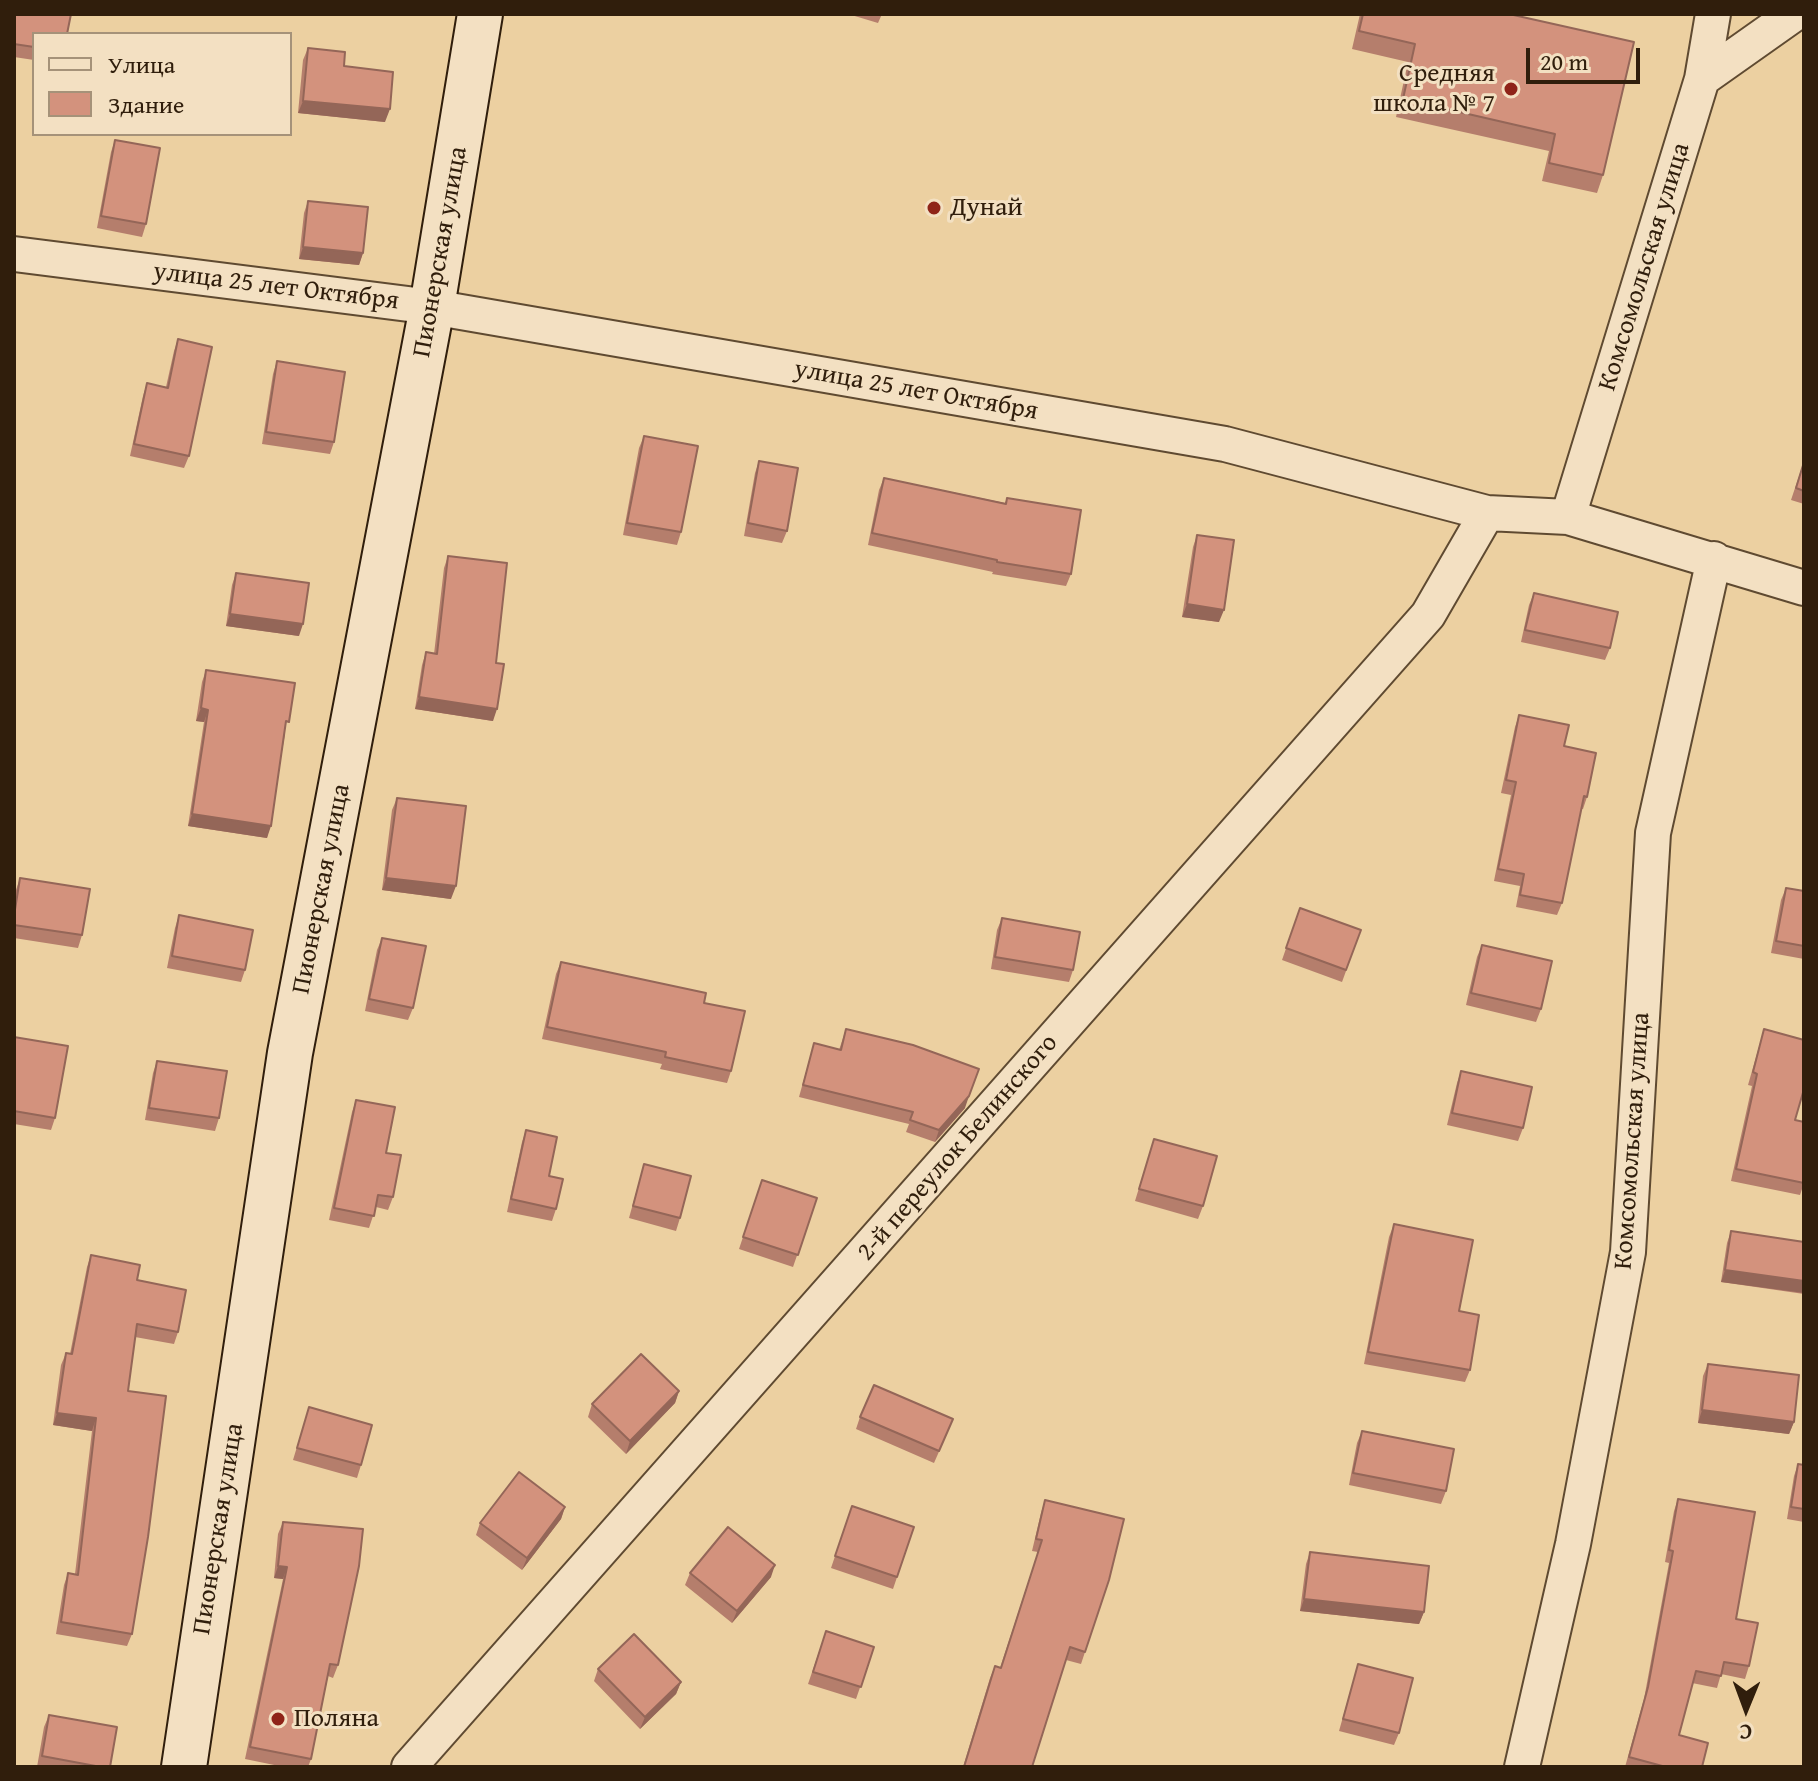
<!DOCTYPE html>
<meta charset="utf-8">
<style>
body{margin:0}
#map{position:relative;width:1818px;height:1781px;overflow:hidden;background:#ecd0a1;font-family:"Gentium Book Plus",serif}
canvas{display:block}
.frame{position:absolute;inset:0;border:16px solid #301e0c;pointer-events:none}
.legend{position:absolute;left:32px;top:32px;width:260px;height:104px;box-sizing:border-box;background:#f3e0c2;border:2px solid #a59279;margin:0;padding:10px 14px;list-style:none;font-size:24px;color:#301e0c}
.legend li{display:flex;align-items:center;gap:16px;height:40px}
.legend b{width:40px;border:2px solid #a59279}
.north{position:absolute;left:1706px;top:1669px;width:80px;height:80px;-webkit-text-stroke:6px #f3e0c2;paint-order:stroke;rotate:181deg;font-size:22px;font-weight:700;line-height:32px;text-align:center;color:#301e0c}
.north::after{content:'';display:block;margin:auto;width:28px;height:36px;background:#301e0c;clip-path:polygon(50% 0,100% 100%,50% 72%,0 100%)}
.scale{position:absolute;left:1526px;top:48px;width:114px;height:36px;box-sizing:border-box;border:4px solid #301e0c;border-top:0;padding-left:10px;font-size:24px;line-height:28px;white-space:nowrap;color:#301e0c;-webkit-text-stroke:6px #f3e0c2;paint-order:stroke}
</style>
<div id="map">
<canvas width="1818" height="1781"></canvas>
<div class="frame"></div>
<ul class="legend">
<li><b style="height:10px;background:#f3e0c2"></b>Улица</li>
<li><b style="height:22px;background:#d3927d"></b>Здание</li>
</ul>
<div class="north">С</div>
<div class="scale">20 m</div>
</div>
<script>
const c = document.querySelector('canvas').getContext('2d');
c.lineJoin = 'round';
function trace(path, color, width, dash) { c.strokeStyle = color; c.lineWidth = width; c.lineCap = dash ? 'butt' : 'round'; c.setLineDash(dash || []); c.stroke(path); }
function fill(path, color) { c.fillStyle = color; c.fill(path, 'evenodd'); }
function label(font, color, halo, rows, align = 'center') {
  c.font = font + ' "Gentium Book Plus",serif'; c.lineWidth = 6; c.setLineDash([]); c.textBaseline = 'middle'; c.strokeStyle = halo; c.fillStyle = color; for (const [text, x, y, turn = 0] of rows) {
    c.save(); c.translate(x, y); c.rotate((+turn || 0) * Math.PI / 180); c.textAlign = isNaN(turn) ? turn : align; if (halo) c.strokeText(text, 0, 0); c.fillText(text, 0, 0); c.restore();
  }
}
const street = new Path2D(`
 M 1702,79 L 1794,14
 M 14,254 L 432,307 L 1225,444 L 1487,513 L 1568,517 L 1804,588
 M 1568,517 L 1702,79 L 1713,14
 M 409,1767 L 1428,615 L 1487,513
 M 1522,1767 L 1573,1544 L 1628,1252 L 1653,833 L 1714,559`);
const secondary = new Path2D(`
 M 184,1767 L 290,1053 L 432,307 L 480,14`);
const wall = new Path2D(`
 M 14,14 L 34,34 L 34,60 L 14,57 Z
 M 848,14 L 882,14 L 878,23 Z
 M 1360,14 L 1509,14 L 1603,175 L 1597,193 L 1542,181 L 1549,151 L 1396,117 L 1408,62 L 1352,49 Z
 M 308,48 L 344,66 L 385,122 L 298,113 L 303,60 Z
 M 115,140 L 146,224 L 142,237 L 97,228 L 111,152 Z
 M 308,201 L 363,253 L 359,265 L 299,259 L 304,213 Z
 M 178,339 L 189,456 L 184,468 L 130,456 L 143,396 L 147,383 L 166,387 L 174,351 Z
 M 277,361 L 334,442 L 330,454 L 262,444 L 273,374 Z
 M 644,436 L 681,532 L 677,545 L 623,535 L 639,448 Z
 M 759,461 L 787,531 L 782,543 L 744,536 L 755,473 Z
 M 1804,461 L 1804,504 L 1791,500 Z
 M 884,478 L 1005,503 L 1007,498 L 1071,574 L 1066,586 L 992,574 L 993,572 L 868,545 L 879,490 Z
 M 1197,535 L 1219,622 L 1182,617 L 1193,547 Z
 M 448,556 L 496,663 L 493,721 L 415,709 L 422,665 L 426,652 L 434,654 L 444,568 Z
 M 236,573 L 299,636 L 226,626 L 232,585 Z
 M 1534,593 L 1610,648 L 1605,660 L 1521,642 L 1529,605 Z
 M 206,670 L 285,734 L 267,838 L 188,826 L 204,722 L 196,721 L 202,682 Z
 M 1519,715 L 1564,746 L 1587,797 L 1583,809 L 1581,809 L 1562,903 L 1557,915 L 1516,907 L 1520,886 L 1494,881 L 1511,795 L 1501,793 L 1515,727 Z
 M 397,798 L 451,899 L 382,890 L 392,810 Z
 M 20,878 L 82,935 L 78,948 L 14,938 L 14,902 L 16,890 Z
 M 1786,888 L 1804,891 L 1804,959 L 1771,953 L 1781,900 Z
 M 1300,908 L 1361,930 L 1342,982 L 1282,960 Z
 M 179,915 L 245,970 L 241,982 L 167,968 L 175,928 Z
 M 1002,918 L 1073,970 L 1069,982 L 991,969 L 997,930 Z
 M 382,938 L 413,1008 L 408,1020 L 365,1011 L 377,950 Z
 M 1482,945 L 1541,1009 L 1536,1022 L 1466,1005 L 1477,957 Z
 M 561,962 L 731,1071 L 727,1083 L 660,1069 L 662,1064 L 542,1039 L 556,974 Z
 M 846,1029 L 965,1108 L 935,1142 L 906,1132 L 909,1124 L 799,1097 L 814,1043 L 839,1050 Z
 M 1764,1029 L 1795,1120 L 1804,1183 L 1800,1195 L 1731,1181 L 1752,1086 L 1748,1085 Z
 M 14,1037 L 55,1118 L 51,1130 L 14,1124 Z
 M 157,1061 L 219,1118 L 215,1131 L 145,1120 L 153,1073 Z
 M 1461,1071 L 1523,1128 L 1518,1141 L 1447,1125 L 1457,1083 Z
 M 356,1100 L 386,1153 L 393,1197 L 388,1210 L 376,1207 L 369,1228 L 329,1220 L 352,1112 Z
 M 526,1130 L 549,1176 L 556,1209 L 552,1221 L 507,1212 L 522,1142 Z
 M 1154,1139 L 1203,1206 L 1198,1219 L 1135,1201 Z
 M 644,1164 L 680,1218 L 676,1231 L 629,1218 Z
 M 762,1180 L 817,1198 L 793,1267 L 739,1249 Z
 M 1394,1224 L 1459,1311 L 1470,1370 L 1465,1382 L 1364,1364 L 1389,1237 Z
 M 1731,1231 L 1804,1294 L 1721,1282 L 1727,1243 Z
 M 91,1255 L 137,1280 L 178,1332 L 174,1344 L 135,1337 L 128,1391 L 132,1634 L 127,1646 L 56,1634 L 64,1585 L 68,1573 L 75,1574 L 92,1431 L 53,1425 L 61,1365 L 66,1353 L 70,1354 L 87,1267 Z
 M 1708,1364 L 1794,1422 L 1789,1434 L 1698,1423 L 1703,1376 Z
 M 679,1391 L 675,1403 L 626,1454 L 588,1417 L 592,1404 Z
 M 309,1407 L 361,1465 L 357,1478 L 293,1460 Z
 M 860,1417 L 948,1431 L 934,1463 L 856,1429 Z
 M 1362,1431 L 1446,1491 L 1441,1504 L 1349,1485 L 1357,1443 Z
 M 1798,1464 L 1804,1465 L 1804,1522 L 1787,1519 L 1794,1476 Z
 M 1678,1499 L 1736,1619 L 1749,1666 L 1745,1679 L 1721,1674 L 1717,1688 L 1692,1683 L 1679,1735 L 1702,1767 L 1625,1767 L 1644,1699 L 1669,1563 L 1665,1562 L 1674,1511 Z
 M 1045,1500 L 1109,1580 L 1081,1664 L 1066,1660 L 1032,1767 L 963,1767 L 990,1678 L 995,1666 L 1000,1668 L 1038,1552 L 1032,1551 L 1041,1513 Z
 M 852,1506 L 914,1527 L 893,1589 L 831,1568 Z
 M 565,1507 L 561,1519 L 522,1570 L 476,1535 L 480,1523 Z
 M 283,1522 L 338,1665 L 333,1678 L 328,1676 L 311,1759 L 308,1767 L 284,1767 L 245,1759 L 283,1579 L 274,1578 L 278,1534 Z
 M 1310,1552 L 1424,1612 L 1419,1624 L 1300,1611 L 1306,1564 Z
 M 690,1573 L 771,1577 L 732,1623 L 685,1585 Z
 M 826,1631 L 874,1647 L 856,1699 L 808,1684 Z
 M 1358,1664 L 1399,1733 L 1394,1745 L 1339,1731 Z
 M 598,1669 L 681,1682 L 676,1694 L 640,1729 L 594,1681 Z
 M 49,1715 L 110,1767 L 37,1767 L 44,1727 Z`);
const shadedWall = new Path2D(`
 M 303,101 L 390,109 L 385,122 L 298,113 Z
 M 303,247 L 363,253 L 359,265 L 299,259 Z
 M 1187,604 L 1224,610 L 1219,622 L 1182,617 Z
 M 230,614 L 303,624 L 299,636 L 226,626 Z
 M 419,697 L 497,709 L 493,721 L 415,709 Z
 M 201,708 L 208,710 L 204,722 L 196,721 Z
 M 192,814 L 271,826 L 267,838 L 188,826 Z
 M 386,878 L 456,886 L 451,899 L 382,890 Z
 M 969,1096 L 965,1108 L 935,1142 L 939,1130 Z
 M 1725,1270 L 1804,1281 L 1804,1293 L 1721,1282 Z
 M 679,1391 L 675,1403 L 626,1454 L 630,1441 Z
 M 1702,1410 L 1794,1422 L 1789,1434 L 1698,1423 Z
 M 57,1413 L 96,1418 L 92,1431 L 53,1425 Z
 M 565,1507 L 561,1519 L 522,1570 L 527,1558 Z
 M 775,1565 L 771,1577 L 732,1623 L 737,1611 Z
 M 278,1566 L 287,1567 L 283,1579 L 274,1578 Z
 M 1304,1599 L 1424,1612 L 1419,1624 L 1300,1611 Z
 M 681,1682 L 676,1694 L 640,1729 L 645,1717 Z`);
const building = new Path2D(`
 M 14,14 L 71,14 L 67,34 L 34,34 L 34,47 L 14,44 Z
 M 1363,14 L 1509,14 L 1634,42 L 1603,175 L 1549,163 L 1555,134 L 1403,99 L 1415,44 L 1359,31 Z
 M 308,48 L 345,52 L 344,66 L 393,72 L 390,109 L 303,101 Z
 M 115,140 L 160,148 L 146,224 L 101,216 Z
 M 308,201 L 368,207 L 363,253 L 303,247 Z
 M 178,339 L 212,347 L 189,456 L 134,444 L 147,383 L 168,388 Z
 M 277,361 L 345,372 L 334,442 L 266,432 Z
 M 644,436 L 698,446 L 681,532 L 627,523 Z
 M 759,461 L 798,468 L 787,531 L 748,523 Z
 M 1804,462 L 1804,491 L 1796,488 Z
 M 884,478 L 1006,504 L 1007,498 L 1081,510 L 1071,574 L 997,562 L 997,560 L 872,533 Z
 M 1197,535 L 1234,540 L 1224,610 L 1187,604 Z
 M 448,556 L 507,563 L 496,663 L 504,664 L 497,709 L 419,697 L 426,652 L 437,654 Z
 M 236,573 L 309,583 L 303,624 L 230,614 Z
 M 1534,593 L 1618,612 L 1610,648 L 1525,630 Z
 M 206,670 L 295,683 L 289,722 L 286,721 L 271,826 L 192,814 L 208,710 L 201,708 Z
 M 1519,715 L 1569,725 L 1564,746 L 1596,753 L 1587,797 L 1584,796 L 1562,903 L 1520,895 L 1524,874 L 1498,869 L 1516,782 L 1506,780 Z
 M 397,798 L 466,806 L 456,886 L 386,878 Z
 M 20,878 L 90,889 L 82,935 L 14,925 L 14,916 Z
 M 1786,888 L 1804,891 L 1804,946 L 1776,941 Z
 M 1300,908 L 1361,930 L 1346,970 L 1286,948 Z
 M 179,915 L 253,930 L 245,970 L 172,956 Z
 M 1002,918 L 1080,932 L 1073,970 L 995,957 Z
 M 382,938 L 426,946 L 413,1008 L 369,999 Z
 M 1482,945 L 1552,961 L 1541,1009 L 1471,993 Z
 M 561,962 L 706,993 L 704,1003 L 745,1011 L 731,1071 L 665,1057 L 666,1052 L 547,1027 Z
 M 846,1029 L 913,1045 L 979,1069 L 969,1096 L 939,1130 L 910,1120 L 913,1112 L 803,1085 L 814,1043 L 841,1050 Z
 M 1764,1029 L 1804,1040 L 1804,1089 L 1795,1120 L 1804,1122 L 1804,1183 L 1736,1169 L 1757,1074 L 1753,1072 Z
 M 14,1037 L 68,1046 L 55,1118 L 14,1111 Z
 M 157,1061 L 227,1071 L 219,1118 L 149,1108 Z
 M 1461,1071 L 1532,1087 L 1523,1128 L 1452,1113 Z
 M 356,1100 L 395,1107 L 386,1153 L 401,1155 L 393,1197 L 378,1195 L 374,1216 L 334,1208 Z
 M 526,1130 L 557,1137 L 549,1176 L 563,1179 L 556,1209 L 511,1199 Z
 M 1154,1139 L 1217,1156 L 1203,1206 L 1139,1189 Z
 M 644,1164 L 691,1176 L 680,1218 L 633,1206 Z
 M 762,1180 L 817,1198 L 798,1255 L 743,1237 Z
 M 1394,1224 L 1473,1240 L 1459,1311 L 1479,1315 L 1470,1370 L 1368,1352 Z
 M 1731,1231 L 1804,1242 L 1804,1281 L 1725,1270 Z
 M 91,1255 L 140,1265 L 137,1280 L 186,1290 L 178,1332 L 137,1324 L 128,1391 L 166,1396 L 148,1537 L 132,1634 L 61,1622 L 68,1573 L 78,1575 L 96,1418 L 57,1413 L 66,1353 L 72,1354 Z
 M 641,1354 L 679,1391 L 630,1441 L 592,1404 Z
 M 1708,1364 L 1799,1375 L 1794,1422 L 1702,1410 Z
 M 874,1385 L 953,1419 L 939,1451 L 860,1417 Z
 M 309,1407 L 372,1425 L 361,1465 L 297,1448 Z
 M 1362,1431 L 1454,1449 L 1446,1491 L 1353,1473 Z
 M 1798,1464 L 1804,1465 L 1804,1509 L 1791,1507 Z
 M 519,1472 L 565,1507 L 527,1558 L 480,1523 Z
 M 1678,1499 L 1755,1512 L 1736,1619 L 1758,1623 L 1749,1666 L 1724,1662 L 1721,1676 L 1696,1671 L 1679,1735 L 1708,1743 L 1702,1767 L 1666,1767 L 1629,1757 L 1648,1687 L 1673,1551 L 1669,1550 Z
 M 1045,1500 L 1124,1519 L 1109,1580 L 1085,1652 L 1070,1647 L 1032,1767 L 964,1767 L 995,1666 L 1001,1668 L 1042,1540 L 1036,1539 Z
 M 852,1506 L 914,1527 L 897,1577 L 835,1556 Z
 M 283,1522 L 363,1529 L 359,1566 L 338,1665 L 330,1664 L 311,1759 L 250,1747 L 287,1567 L 278,1566 Z
 M 728,1527 L 775,1565 L 737,1611 L 690,1573 Z
 M 1310,1552 L 1429,1566 L 1424,1612 L 1304,1599 Z
 M 826,1631 L 874,1647 L 861,1687 L 813,1672 Z
 M 634,1634 L 681,1682 L 645,1717 L 598,1669 Z
 M 1358,1664 L 1413,1678 L 1399,1733 L 1343,1719 Z
 M 49,1715 L 117,1727 L 110,1767 L 101,1767 L 42,1756 Z`);
const markers = [
 [1511,89,8,"#8f2418"],
 [934,208,8,"#8f2418"],
 [278,1719,8,"#8f2418"]
];
const poiNames = [
 ["Средняя",1495,74,"right"],
 ["школа № 7",1495,104,"right"],
 ["Дунай",950,208],
 ["Поляна",294,1719]
];
const streetNames = [
 ["Пионерская улица",441,252,-80],
 ["Комсомольская улица",1645,267,-73],
 ["улица 25 лет Октября",276,287,7],
 ["улица 25 лет Октября",916,391,10],
 ["Пионерская улица",322,889,-79],
 ["Комсомольская улица",1633,1141,-86],
 ["2-й переулок Белинского",958,1148,-49],
 ["Пионерская улица",219,1529,-81]
];
trace(street, '#5f4a31', 38);
trace(secondary, '#301e0c', 48);
trace(street, '#f3e0c2', 34);
trace(secondary, '#f3e0c2', 44);
fill(wall, '#b57e6c');
fill(shadedWall, '#946658');
fill(building, '#d3927d');
trace(building, '#946658', 2);
for (const [x, y, r, color] of markers) { const dot = new Path2D(); dot.arc(x, y, r, 0, 2 * Math.PI); c.fillStyle = color; c.fill(dot); trace(dot, '#f3e0c2', 3); }
label('26px', '#301e0c', '#f3e0c2', poiNames, 'left');
label('26px', '#301e0c', '#f3e0c2', streetNames);
</script>
